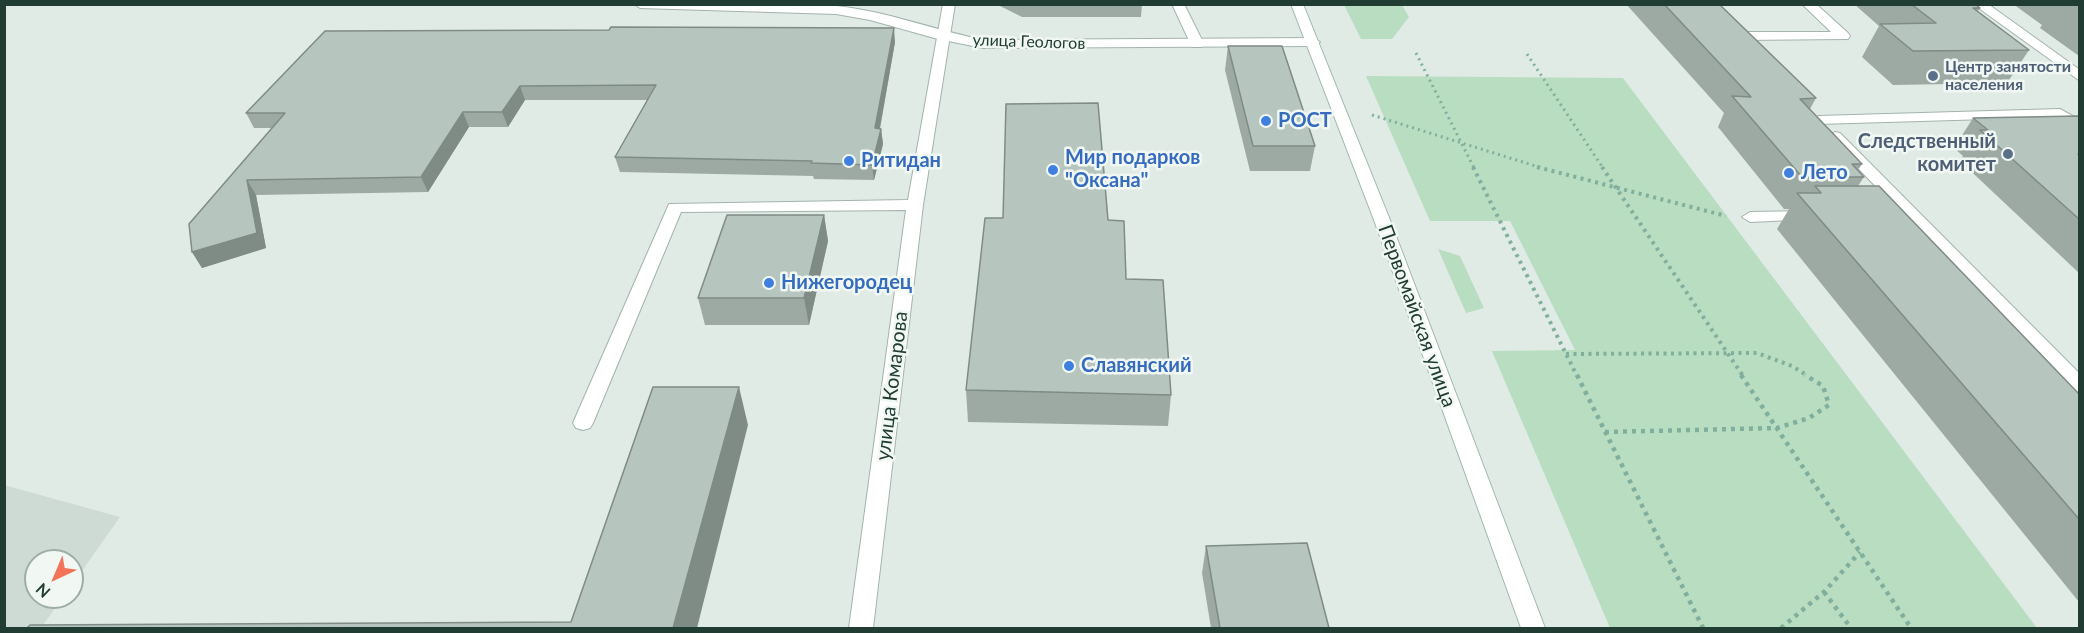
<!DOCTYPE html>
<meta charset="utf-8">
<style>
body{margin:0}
#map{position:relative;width:2084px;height:633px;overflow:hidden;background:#e0ebe6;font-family:Lato,sans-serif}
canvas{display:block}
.frame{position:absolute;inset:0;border:6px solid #213c33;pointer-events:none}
.north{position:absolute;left:24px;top:549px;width:60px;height:60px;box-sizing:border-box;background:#f1f8f4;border:2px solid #9eada7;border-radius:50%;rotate:224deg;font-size:16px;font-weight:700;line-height:24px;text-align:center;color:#213c33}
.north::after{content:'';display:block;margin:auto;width:21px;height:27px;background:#f27357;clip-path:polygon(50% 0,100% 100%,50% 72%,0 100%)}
</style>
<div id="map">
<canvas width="2084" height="633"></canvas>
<div class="frame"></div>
<div class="north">N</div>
</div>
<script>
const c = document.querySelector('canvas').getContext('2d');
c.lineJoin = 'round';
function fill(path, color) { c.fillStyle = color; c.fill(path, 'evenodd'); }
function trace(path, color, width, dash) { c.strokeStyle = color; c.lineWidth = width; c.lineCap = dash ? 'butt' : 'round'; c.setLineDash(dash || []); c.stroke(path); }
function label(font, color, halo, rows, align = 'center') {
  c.font = font + ' Lato,sans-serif'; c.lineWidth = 5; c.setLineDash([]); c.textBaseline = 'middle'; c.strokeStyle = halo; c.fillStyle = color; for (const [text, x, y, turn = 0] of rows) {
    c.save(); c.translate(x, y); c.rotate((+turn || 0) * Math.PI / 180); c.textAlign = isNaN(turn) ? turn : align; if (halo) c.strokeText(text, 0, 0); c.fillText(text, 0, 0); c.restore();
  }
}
const built = new Path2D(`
 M 4,485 L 120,517 L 72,585 L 72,561 L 36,561 L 36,597 L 63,597 L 41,628 L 5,628 Z`);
const green = new Path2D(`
 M 1344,5 L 1402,5 L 1409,17 L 1392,39 L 1361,39 Z
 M 1366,76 L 1623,78 L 2037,628 L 1610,628 L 1492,351 L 1575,350 L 1510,221 L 1430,221 Z
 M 1438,249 L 1460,256 L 1484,308 L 1466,313 Z`);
const pathFar2 = new Path2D(`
 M 1416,53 L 1474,168
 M 1527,54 L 1603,168
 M 1372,115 L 1542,168`);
const pathFar1 = new Path2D(`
 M 1473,167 L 1577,376
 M 1537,167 L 1726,216
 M 1602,167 L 1743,376
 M 1566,354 L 1757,353 L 1792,366 L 1808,376`);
const path = new Path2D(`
 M 1577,375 L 1703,628
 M 1741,375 L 1911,628
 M 1605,432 L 1777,428 L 1809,418 L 1829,405 L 1823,386 L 1805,375
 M 1824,592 L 1851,628
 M 1781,628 L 1824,592 L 1860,552`);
const service = new Path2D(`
 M 943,4 L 955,4 L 923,205 L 873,628 L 849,628 L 906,210 L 681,212 L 593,423 L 590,428 L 583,430 L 576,428 L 573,423 L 669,204 L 908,200 Z
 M 1172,4 L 1184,4 L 1204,44 L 1202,47 L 1192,47 Z
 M 1802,4 L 1816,4 L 1848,33 L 1850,36 L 1848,39 L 1739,40 L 1732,36 L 1739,32 L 1831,32 Z
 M 1973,4 L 1988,4 L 2080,70 L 2080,81 Z
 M 2060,109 L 2080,120 L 2080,131 L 2057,117 L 1818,124 L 1811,120 L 1818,116 Z
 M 1835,132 L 1840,133 L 2080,374 L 2080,393 L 2073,391 L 1830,139 L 1828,136 Z
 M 1808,211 L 1814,213 L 1816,216 L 1814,219 L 1750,222 L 1742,217 L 1750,212 Z`);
const minor = new Path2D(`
 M 634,4 C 701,4 769,0 836,6 C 886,11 934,30 983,40 L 1313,38 L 1320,42 L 1313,46 L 983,48 L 938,39 L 870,20 L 836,14 L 640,8 Z`);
const secondary = new Path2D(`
 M 1291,4 L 1303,4 L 1390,220 L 1545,628 L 1521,628 L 1374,220 Z`);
const wall = new Path2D(`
 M 996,4 L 1142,4 L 1141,17 L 1022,17 Z
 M 1626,4 L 1719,4 L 1816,98 L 1810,109 L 1862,164 L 1858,170 L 1864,177 L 1858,186 L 2079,394 L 2079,602 L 1777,229 L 1789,209 L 1784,209 L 1718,127 L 1724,113 Z
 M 1854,4 L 1975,4 L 1980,8 L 1978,11 L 2029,50 L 2007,83 L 1893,85 L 1862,57 L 1879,26 Z
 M 2013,4 L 2079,4 L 2079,56 L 2040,28 L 2042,25 Z
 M 895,42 L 880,129 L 881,129 L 883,144 L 874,180 L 814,179 L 813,176 L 620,172 L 615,157 L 647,100 L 525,100 L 508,127 L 469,127 L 428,192 L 256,195 L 266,248 L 202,268 L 192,252 L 272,128 L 254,128 L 246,113 Z
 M 1228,46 L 1315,146 L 1310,171 L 1250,171 L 1225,70 Z
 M 2079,116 L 2079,273 L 1960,161 L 1963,156 L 1954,148 L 1973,118 Z
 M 824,215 L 828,241 L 809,325 L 705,325 L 698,298 Z
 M 1108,220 L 1126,279 L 1171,395 L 1168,426 L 968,422 L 966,390 Z
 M 1206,546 L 1329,628 L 1211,628 L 1202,573 Z`);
const shadedWall = new Path2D(`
 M 894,28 L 895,42 L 877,144 L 875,128 Z
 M 520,86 L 525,100 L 508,127 L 502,112 Z
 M 463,112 L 469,127 L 428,192 L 421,177 Z
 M 881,129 L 883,144 L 874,180 L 872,165 Z
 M 247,180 L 256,195 L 266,248 L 202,268 L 192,252 Z
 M 824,215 L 828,241 L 809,325 L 804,298 Z
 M 739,387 L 748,425 L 697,628 L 673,628 Z`);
const building = new Path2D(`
 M 1664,4 L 1719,4 L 1816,98 L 1800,99 L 1862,164 L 1852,164 L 1864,177 L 1802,177 L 1732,96 L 1751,97 Z
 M 1911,4 L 1975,4 L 1980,8 L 1973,8 L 2029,50 L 1913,51 L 1880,24 L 1936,23 Z
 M 611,27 L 894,28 L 875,128 L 881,129 L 872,165 L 811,163 L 812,161 L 615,157 L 656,85 L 520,86 L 502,112 L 463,112 L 421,177 L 247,180 L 257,233 L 192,252 L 189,224 L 285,113 L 246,113 L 325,31 L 609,30 Z
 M 1228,46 L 1282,46 L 1315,146 L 1253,146 Z
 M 1098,103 L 1108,220 L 1124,221 L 1126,279 L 1163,280 L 1171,395 L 966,390 L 985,218 L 1003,218 L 1006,104 Z
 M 2079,116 L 2079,154 L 2078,154 L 2079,155 L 2079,219 L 1980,130 L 1988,130 L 1973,118 Z
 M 1815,186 L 1879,186 L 2079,394 L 2079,519 L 1797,193 L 1821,193 Z
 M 727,215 L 824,215 L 804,298 L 698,298 Z
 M 653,387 L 739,387 L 673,628 L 27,628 L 30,625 L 571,622 Z
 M 1307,543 L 1329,628 L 1220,628 L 1206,546 Z`);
const markers = [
 [1933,76,6,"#5c6f8a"],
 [1266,121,6,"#3f7fe0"],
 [2008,154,6,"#5c6f8a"],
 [849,161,6,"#3f7fe0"],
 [1053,170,6,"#3f7fe0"],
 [1789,173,6,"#3f7fe0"],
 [769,283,6,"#3f7fe0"],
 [1069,366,6,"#3f7fe0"]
];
const farStreetnames = [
 ["улица Геологов",1029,42,2]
];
const farServicenames = [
 ["Центр занятости",1945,67],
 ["населения",1945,85]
];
const shopNames = [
 ["РОСТ",1278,121],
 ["Мир подарков",1065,158],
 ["\"Оксана\"",1065,181],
 ["Ритидан",861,161],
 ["Лето",1801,173],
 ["Нижегородец",781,283],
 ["Славянский",1081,366]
];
const serviceNames = [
 ["Следственный",1996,142],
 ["комитет",1996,165]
];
const streetNames = [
 ["Первомайская улица",1417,316,70],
 ["улица Комарова",892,386,-83]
];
fill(built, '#cedbd5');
fill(green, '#b9ddc0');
trace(service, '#a3b3ad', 2);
trace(minor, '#a3b3ad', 2);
trace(secondary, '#9fb7ad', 2);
trace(pathFar2, '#80af9d', 3, [2, 4]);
trace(pathFar1, '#80af9d', 4, [3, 4.5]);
trace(path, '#80af9d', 4.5, [4, 5]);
fill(service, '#fff');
fill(minor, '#fff');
fill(secondary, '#fff');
fill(wall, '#9daaa3');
fill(shadedWall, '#7f8b85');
fill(building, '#b6c6be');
trace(building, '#7f8b85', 1.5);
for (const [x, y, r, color] of markers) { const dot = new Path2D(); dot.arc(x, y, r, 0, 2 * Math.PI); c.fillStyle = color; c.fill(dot); trace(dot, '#f1f8f4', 2); }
label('16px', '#213c33', '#f1f8f4', farStreetnames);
label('bold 16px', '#4e5e75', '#f1f8f4', farServicenames, 'left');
label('bold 20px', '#366cbe', '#f1f8f4', shopNames, 'left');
label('bold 20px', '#4e5e75', '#f1f8f4', serviceNames, 'right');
label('20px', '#213c33', '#f1f8f4', streetNames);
</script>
